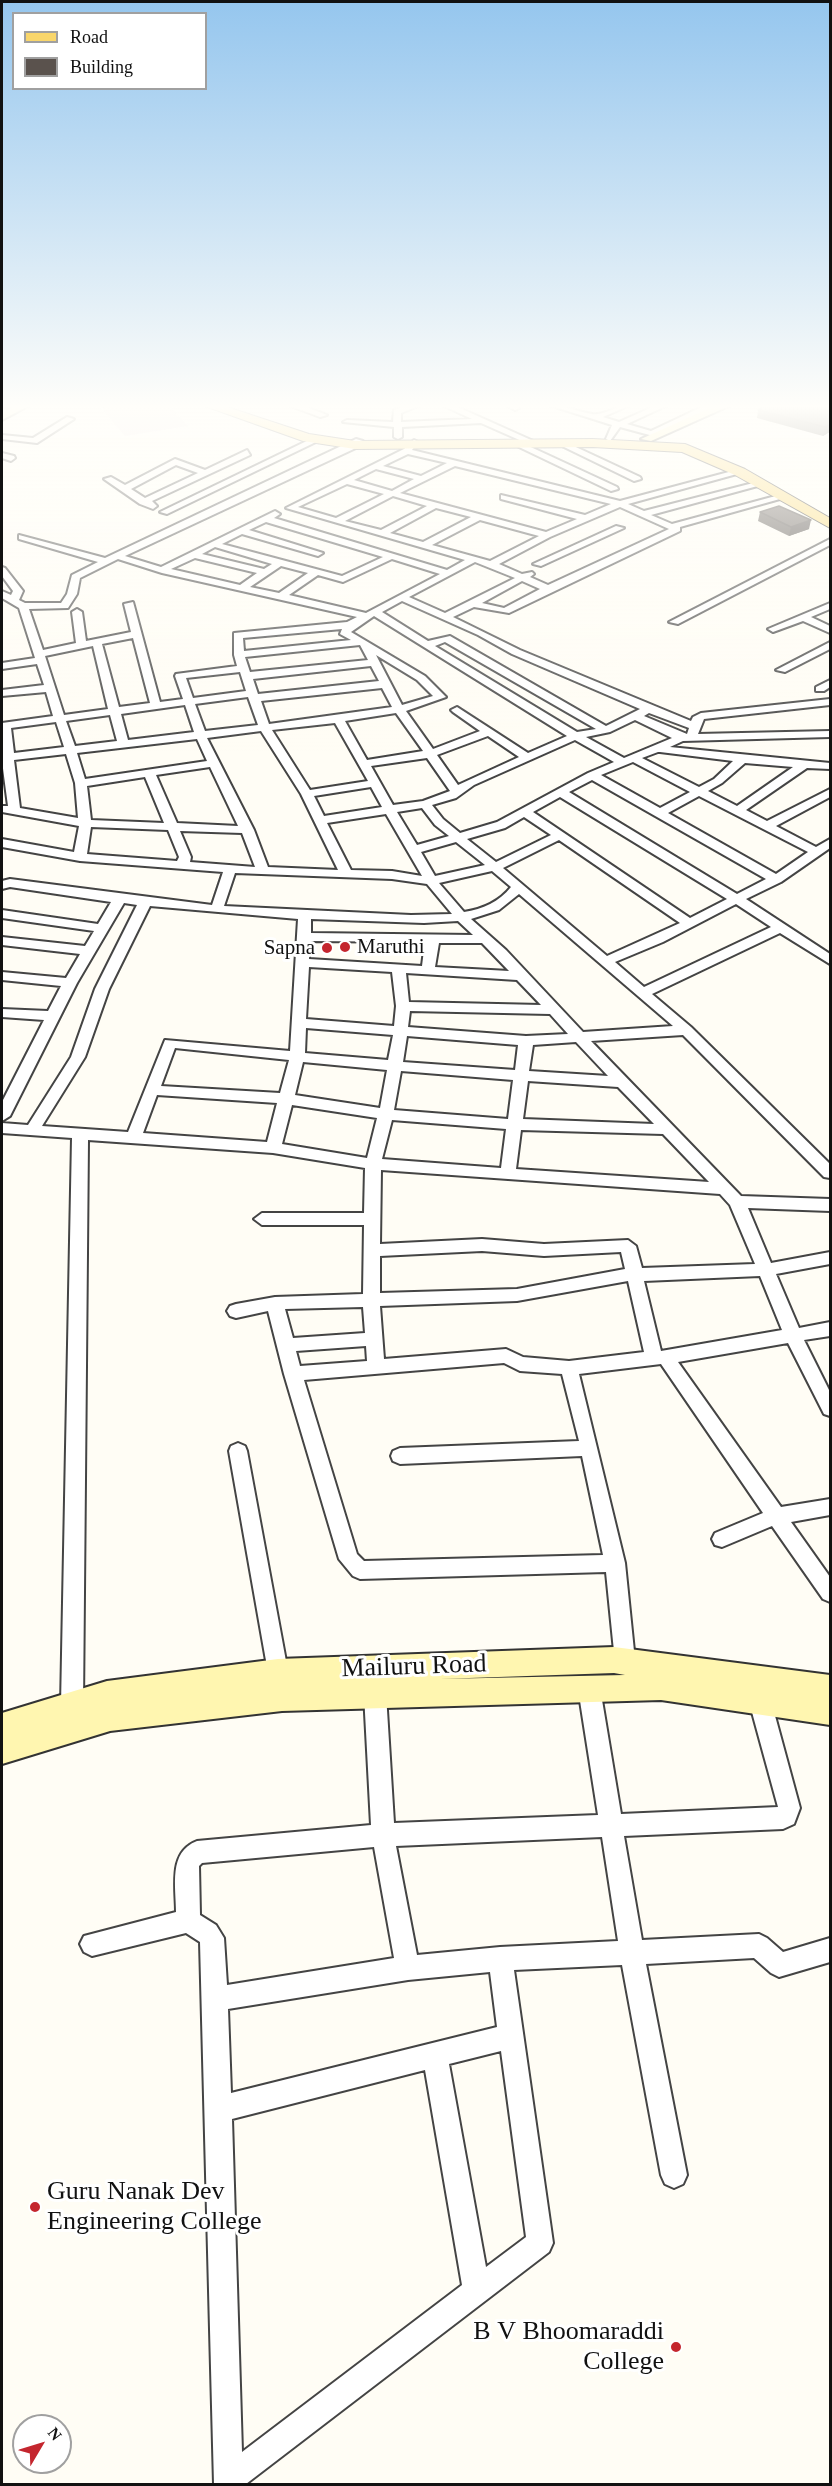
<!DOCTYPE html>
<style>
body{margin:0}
#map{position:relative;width:832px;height:2486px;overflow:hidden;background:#fffdf5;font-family:Georgia,serif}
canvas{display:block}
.frame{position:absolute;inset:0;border:3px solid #111;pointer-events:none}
.legend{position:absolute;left:12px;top:12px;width:195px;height:78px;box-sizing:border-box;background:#fff;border:2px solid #a0a0a0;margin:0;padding:8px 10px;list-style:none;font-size:18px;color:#111}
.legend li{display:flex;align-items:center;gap:12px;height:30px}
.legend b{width:30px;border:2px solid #a0a0a0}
.north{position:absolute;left:12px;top:2414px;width:60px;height:60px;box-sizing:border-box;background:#fff;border:2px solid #a0a0a0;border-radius:50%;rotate:52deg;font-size:16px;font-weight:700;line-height:24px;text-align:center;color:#111}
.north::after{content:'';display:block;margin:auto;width:21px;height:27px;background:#c4262e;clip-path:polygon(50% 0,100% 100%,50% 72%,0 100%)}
</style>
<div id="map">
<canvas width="832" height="2486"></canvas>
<div class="frame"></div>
<ul class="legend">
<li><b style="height:8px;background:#f9d66b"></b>Road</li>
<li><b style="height:16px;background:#5a524d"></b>Building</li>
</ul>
<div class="north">N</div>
</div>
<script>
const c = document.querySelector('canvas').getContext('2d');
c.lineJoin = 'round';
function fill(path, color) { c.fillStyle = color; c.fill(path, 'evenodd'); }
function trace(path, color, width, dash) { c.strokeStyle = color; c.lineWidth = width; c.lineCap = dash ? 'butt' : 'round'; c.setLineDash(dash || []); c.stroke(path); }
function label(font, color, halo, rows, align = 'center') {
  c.font = font + ' Georgia,serif'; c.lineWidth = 6; c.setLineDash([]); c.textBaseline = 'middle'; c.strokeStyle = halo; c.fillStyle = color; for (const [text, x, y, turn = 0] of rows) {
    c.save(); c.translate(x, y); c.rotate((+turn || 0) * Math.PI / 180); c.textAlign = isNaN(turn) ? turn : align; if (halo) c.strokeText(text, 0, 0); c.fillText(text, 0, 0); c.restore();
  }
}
const industrial = new Path2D(`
 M 117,405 L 168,405 L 188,426 L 125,436 L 101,408 Z`);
const street = new Path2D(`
 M 288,405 L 301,405 L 327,415 L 320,417 Z
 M 409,405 L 421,405 L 401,413 L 401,422 L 472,419 L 442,405 L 453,405 L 540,444 L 533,446 L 481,423 L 402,427 L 402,437 L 398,439 L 394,437 L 394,427 L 343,422 L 347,420 L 393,422 L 394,410 Z
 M 506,405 L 516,405 L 519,408 L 515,410 Z
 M 549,405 C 565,405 577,412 592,414 C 604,416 617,405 630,405 L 603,417 L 619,422 L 657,405 L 668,405 L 627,424 L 651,431 L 706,405 L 717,405 L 657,437 L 620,427 L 610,441 L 606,439 L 612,425 Z
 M 2,408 L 6,409 L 6,413 L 2,413 Z
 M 67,417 L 74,419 L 37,443 L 2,439 L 2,435 L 33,438 Z
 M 313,438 L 320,440 L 167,514 L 160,512 Z
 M 356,439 L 363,441 L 358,447 L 125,556 L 161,567 L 275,511 L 280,514 L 274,518 L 447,570 L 465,560 L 286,508 L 404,449 L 414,440 L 418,442 L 412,450 L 620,501 L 740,469 L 744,472 L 628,504 L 644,511 L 761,481 L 765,484 L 651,515 L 672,524 L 783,494 L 787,497 L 680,527 L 680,531 L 509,613 L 474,607 L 453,617 L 520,650 L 691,721 L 693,717 L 701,713 L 830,699 L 830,705 L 704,719 L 698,734 L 830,731 L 830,737 L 683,741 L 670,747 L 830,763 L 830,769 L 807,768 L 746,810 L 767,821 L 830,789 L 830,797 L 776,826 L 816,847 L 830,839 L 830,848 L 781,882 L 746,899 L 830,954 L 830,964 L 780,933 L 652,994 L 691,1027 L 830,1164 L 830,1178 L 824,1177 L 683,1035 L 591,1041 L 741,1196 L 830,1199 L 830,1211 L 748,1208 L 771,1263 L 830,1252 L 830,1264 L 776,1274 L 799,1328 L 830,1322 L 830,1336 L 804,1340 L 830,1392 L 830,1416 L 824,1414 L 788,1343 L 678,1362 L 781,1507 L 830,1499 L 830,1515 L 791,1522 L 830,1577 L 830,1602 L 823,1599 L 772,1526 L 722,1547 L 715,1545 L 712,1539 L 715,1533 L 763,1513 L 661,1364 L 579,1374 L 625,1563 L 635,1661 L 632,1668 L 625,1671 L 618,1668 L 615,1661 L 606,1572 L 360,1579 L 353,1576 L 339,1559 L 284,1374 L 268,1311 L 236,1318 L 230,1316 L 227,1311 L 230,1306 L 236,1304 L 275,1297 L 363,1294 L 364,1225 L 262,1225 L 254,1219 L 262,1213 L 364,1213 L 365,1168 L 273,1153 L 88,1140 L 83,1705 L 80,1712 L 72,1715 L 64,1712 L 61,1705 L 72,1138 L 2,1133 L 2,1123 L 28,1125 L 71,1057 L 95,989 L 137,905 L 124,903 L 77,983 L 10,1116 L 2,1121 L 2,1102 L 44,1020 L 2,1017 L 2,1009 L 48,1011 L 61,986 L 2,980 L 2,972 L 66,978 L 80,954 L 2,945 L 2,937 L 85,946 L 94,931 L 2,918 L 2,910 L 98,924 L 111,902 L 10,887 L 2,889 L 2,881 L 10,879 L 212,905 L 223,872 L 80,861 L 2,847 L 2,839 L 74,852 L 79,826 L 2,812 L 2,806 L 8,806 L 2,761 L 2,723 L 53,716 L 46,692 L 2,696 L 2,690 L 44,685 L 37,664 L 2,669 L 2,663 L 35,658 L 19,608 L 2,598 L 2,591 L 11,595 L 13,591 L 2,576 L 2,567 L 5,568 L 23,591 L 19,600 L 25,603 L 61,603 L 67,594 L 72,575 L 98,562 L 19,539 L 19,535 L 105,558 ZM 408,454 L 447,463 L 421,476 L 383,466 ZM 455,466 L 611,504 L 585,515 L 501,495 L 501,499 L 577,519 L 546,532 L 400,493 ZM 376,469 L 414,479 L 392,491 L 354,480 ZM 347,484 L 384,494 L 336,518 L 298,507 ZM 393,496 L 427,506 L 381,530 L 345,521 ZM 620,507 L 669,529 L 548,585 L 530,577 L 534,574 L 532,572 L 522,574 L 499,564 L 550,537 ZM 436,508 L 471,517 L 423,542 L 390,533 ZM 480,520 L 539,536 L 490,561 L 432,545 ZM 266,522 L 383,557 L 342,576 L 222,544 L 242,534 L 318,556 L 323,553 L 249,530 ZM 215,547 L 272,564 L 264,569 L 202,554 ZM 195,558 L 257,573 L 240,585 L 171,569 ZM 118,559 L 162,573 L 357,617 L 347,622 L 234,633 L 234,655 L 237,666 L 176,674 L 175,676 L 183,699 L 160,702 L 133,602 L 124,604 L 131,632 L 86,641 L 82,612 L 77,609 L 72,612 L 76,643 L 43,650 L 29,609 L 68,608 L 77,594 L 80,578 ZM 392,559 L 440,574 L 366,613 L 289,595 L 318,575 L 343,582 ZM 475,562 L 515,578 L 445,613 L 409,597 ZM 281,566 L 308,573 L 279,593 L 250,587 ZM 522,581 L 540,589 L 504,608 L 482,603 ZM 402,601 L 478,635 L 512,654 L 640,709 L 606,726 L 450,636 L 428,641 L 382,612 ZM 374,616 L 567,736 L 528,753 L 457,707 L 451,710 L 453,712 L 480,731 L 433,749 L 406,711 L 446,697 L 425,676 L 351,632 ZM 342,629 L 340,634 L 351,640 L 244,651 L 243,638 ZM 133,638 L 150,703 L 119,707 L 102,644 ZM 445,642 L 596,729 L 577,732 L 435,646 ZM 360,645 L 368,660 L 250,672 L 245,657 ZM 93,646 L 108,709 L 64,715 L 45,656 ZM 376,655 L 417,680 L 433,696 L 402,705 ZM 371,666 L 379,681 L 258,694 L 253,679 ZM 240,672 L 246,691 L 193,698 L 186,678 ZM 382,688 L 392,707 L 269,724 L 261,701 ZM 248,697 L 258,725 L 205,731 L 195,704 ZM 185,705 L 194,732 L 128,740 L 121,714 ZM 396,713 L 423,751 L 367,760 L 345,721 ZM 649,713 L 689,728 L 687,734 L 644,716 ZM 110,715 L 117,741 L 75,746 L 66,721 ZM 635,720 L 672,738 L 624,758 L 586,737 L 610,732 ZM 56,722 L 64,747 L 14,753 L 11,728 ZM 335,723 L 368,781 L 310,790 L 272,730 ZM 261,731 L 301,794 L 338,870 L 268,867 L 254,830 L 207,738 ZM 488,736 L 519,757 L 458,785 L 437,755 ZM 197,739 L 207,761 L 85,779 L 77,753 ZM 575,740 L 614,762 L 588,773 L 497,822 L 460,833 L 443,819 L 432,805 L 456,798 L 474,785 ZM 658,752 L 660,752 L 733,761 L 714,779 L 699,787 L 642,758 ZM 66,754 L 75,783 L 78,818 L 20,808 L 14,760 ZM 427,758 L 450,791 L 423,801 L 393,805 L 371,766 ZM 633,762 L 690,792 L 660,808 L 601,775 ZM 745,763 L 793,767 L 737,806 L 708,791 L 722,783 ZM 210,767 L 238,826 L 177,823 L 156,775 ZM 145,777 L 164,823 L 91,820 L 87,786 ZM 592,780 L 766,879 L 737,894 L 569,792 ZM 371,787 L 382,807 L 324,816 L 314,796 ZM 699,796 L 808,852 L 776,874 L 668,813 ZM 560,797 L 727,899 L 690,918 L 533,812 ZM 422,808 L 435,825 L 449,836 L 417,845 L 397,812 ZM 386,814 L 422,876 L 392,871 L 351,870 L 327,823 ZM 524,817 L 551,835 L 496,862 L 467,839 L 505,828 ZM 91,827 L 168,830 L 179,857 L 177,861 L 87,854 ZM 180,831 L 242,833 L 255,867 L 190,862 L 191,857 ZM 559,840 L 680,923 L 607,956 L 503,868 ZM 456,842 L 485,865 L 435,876 L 421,852 ZM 492,871 L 511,887 C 499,902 483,909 464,912 L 439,883 ZM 235,873 L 392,879 L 427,884 L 452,914 L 411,915 L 224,906 ZM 519,894 L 673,1026 L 583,1032 L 506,950 L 471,919 L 499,910 ZM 736,904 L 771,927 L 644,987 L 615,962 L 663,942 ZM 150,906 L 298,919 L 290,1051 L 165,1040 L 128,1132 L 42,1126 L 85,1057 L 109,989 ZM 311,919 L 424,923 L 458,921 L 473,935 L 311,933 ZM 310,941 L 425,942 L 422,966 L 309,959 ZM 439,943 L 482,943 L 509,971 L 435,967 ZM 309,967 L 392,972 L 396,1006 L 394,1026 L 306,1019 ZM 406,973 L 517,980 L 541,1005 L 409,1002 ZM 410,1011 L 550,1014 L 568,1034 L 526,1036 L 408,1027 ZM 306,1028 L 393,1035 L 388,1060 L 305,1053 ZM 407,1036 L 518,1045 L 515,1070 L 403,1062 ZM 576,1042 L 608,1076 L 529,1071 L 533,1045 ZM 175,1048 L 289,1060 L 280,1093 L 161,1086 ZM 303,1062 L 387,1070 L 380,1108 L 295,1095 ZM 401,1071 L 513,1080 L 508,1119 L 394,1110 ZM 528,1081 L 618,1087 L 654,1124 L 523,1119 ZM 157,1095 L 277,1103 L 267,1142 L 143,1133 ZM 292,1105 L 377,1118 L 367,1158 L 282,1144 ZM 392,1120 L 506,1129 L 501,1168 L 382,1159 ZM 521,1130 L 663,1134 L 709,1182 L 516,1169 ZM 381,1170 L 720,1194 L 730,1205 L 755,1264 L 642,1268 L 636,1246 L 628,1240 L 544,1244 L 482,1239 L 380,1244 ZM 482,1251 L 544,1256 L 621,1252 L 625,1269 L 517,1289 L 380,1293 L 380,1256 ZM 760,1276 L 782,1330 L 661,1351 L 644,1281 ZM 628,1281 L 644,1352 L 569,1361 L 523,1357 L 506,1349 L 384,1359 L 380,1306 L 517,1301 ZM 363,1307 L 365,1333 L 293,1338 L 285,1309 ZM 366,1346 L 367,1361 L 300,1366 L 296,1351 ZM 504,1363 L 520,1371 L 562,1374 L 579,1441 L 400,1448 L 393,1451 L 391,1456 L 393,1461 L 400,1464 L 582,1456 L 603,1555 L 364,1561 L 357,1554 L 304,1380 Z
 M 565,442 L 640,477 L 641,479 L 634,481 L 562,446 Z
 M 522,443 L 617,487 L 618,489 L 611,491 L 519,447 Z
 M 247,450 L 250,455 L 152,501 L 157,506 L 153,509 L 140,504 L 104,479 L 111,477 L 125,485 L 175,459 L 205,470 ZM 176,465 L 198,473 L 145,498 L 131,489 Z
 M 2,453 L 14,456 L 15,458 L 11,461 L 2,458 Z
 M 616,526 L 624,528 L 541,566 L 533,564 Z
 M 830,539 L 830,545 L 678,624 L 669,622 Z
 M 830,603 L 830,609 L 811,617 L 830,626 L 830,633 L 803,621 L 773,632 L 768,629 Z
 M 830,642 L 830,649 L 785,672 L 776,670 Z
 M 830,680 L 830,687 L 824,691 L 816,691 L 816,687 Z
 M 238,1443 L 245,1446 L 247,1451 L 288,1672 L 285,1679 L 278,1682 L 271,1679 L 268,1672 L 229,1451 L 231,1446 Z
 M 589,1678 L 596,1681 L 600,1688 L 621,1814 L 778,1807 L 749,1701 L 753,1694 L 760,1691 L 767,1694 L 771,1701 L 800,1808 L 794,1824 L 783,1829 L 624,1836 L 642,1940 L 759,1934 L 767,1938 L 783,1952 L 830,1938 L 830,1962 L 779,1977 L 771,1973 L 754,1958 L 646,1964 L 687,2175 L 683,2184 L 674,2188 L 665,2184 L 661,2175 L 622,1965 L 514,1970 L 553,2243 L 549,2252 L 246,2484 L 214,2484 L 200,1942 L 186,1933 L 92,1956 L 84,1952 L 80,1944 L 84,1936 L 176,1912 C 176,1886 168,1852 197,1841 L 371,1825 L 364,1694 L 368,1687 L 375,1684 L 382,1687 L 386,1694 L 394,1823 L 598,1815 L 578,1688 L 582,1681 ZM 602,1837 L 618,1941 L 500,1947 L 417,1955 L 396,1846 ZM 374,1847 L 394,1958 L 227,1985 L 224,1938 L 216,1925 L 200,1915 L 199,1866 L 202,1863 ZM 490,1972 L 497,2027 L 231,2093 L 228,2009 L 408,1980 ZM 501,2051 L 526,2237 L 486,2267 L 449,2064 ZM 425,2070 L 462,2285 L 242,2452 L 232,2119 Z`);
const secondary = new Path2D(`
 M 16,405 L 30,405 L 2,420 L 2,413 Z
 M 716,405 L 731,405 L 651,441 L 641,439 Z
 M 614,1647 L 830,1675 L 830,1725 L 661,1700 L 282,1711 L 110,1731 L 2,1764 L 2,1713 L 107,1681 L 278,1659 ZM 614,1673 L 625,1675 L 440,1679 Z`);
const primary = new Path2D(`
 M 202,405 L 221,405 L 309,434 L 355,441 L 593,439 L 685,444 L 745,469 L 830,518 L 830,528 L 735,475 L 682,452 L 593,447 L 355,449 L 303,441 Z`);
const wall = new Path2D(`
 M 831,405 L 831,431 L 823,436 L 757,418 L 758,410 Z
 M 760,512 L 809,529 L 789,536 L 758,521 Z`);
const shadedWall = new Path2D(`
 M 831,424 L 831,431 L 823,436 L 825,427 Z
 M 811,520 L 809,529 L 789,536 L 791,527 Z`);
const building = new Path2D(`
 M 767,405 L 831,405 L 831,424 L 825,427 L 758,410 Z
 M 779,506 L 811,520 L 791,527 L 760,512 Z`);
const markers = [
 [345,947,6,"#c4262e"],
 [327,948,6,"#c4262e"],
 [35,2207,6,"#c4262e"],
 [676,2347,6,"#c4262e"]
];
const poiNames = [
 ["Maruthi",357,947],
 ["Sapna",315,948,"right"]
];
const nearStreetnames = [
 ["Mailuru Road",414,1667,-2]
];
const nearPoinames = [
 ["Guru Nanak Dev",47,2192],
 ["Engineering College",47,2222],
 ["B V Bhoomaraddi",664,2332,"right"],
 ["College",664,2362,"right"]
];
fill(industrial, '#eee6ef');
trace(street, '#444', 4);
trace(secondary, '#333', 4);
trace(primary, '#222', 2);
fill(street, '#fff');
fill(secondary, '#fff6b0');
fill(primary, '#f9d66b');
fill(wall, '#4d4742');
fill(shadedWall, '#3f3936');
fill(building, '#5a524d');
trace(building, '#3f3936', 1.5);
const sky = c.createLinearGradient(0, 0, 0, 753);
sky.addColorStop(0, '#95c6ee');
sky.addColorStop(0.54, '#fffefa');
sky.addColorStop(1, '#fffefa00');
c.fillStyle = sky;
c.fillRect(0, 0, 832, 753);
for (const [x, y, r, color] of markers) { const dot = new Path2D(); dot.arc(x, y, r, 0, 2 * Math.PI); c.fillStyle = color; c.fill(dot); trace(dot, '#fff', 2); }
label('21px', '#111', '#fff', poiNames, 'left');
label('26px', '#111', '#fff', nearStreetnames);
label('26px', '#111', '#fff', nearPoinames, 'left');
</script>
